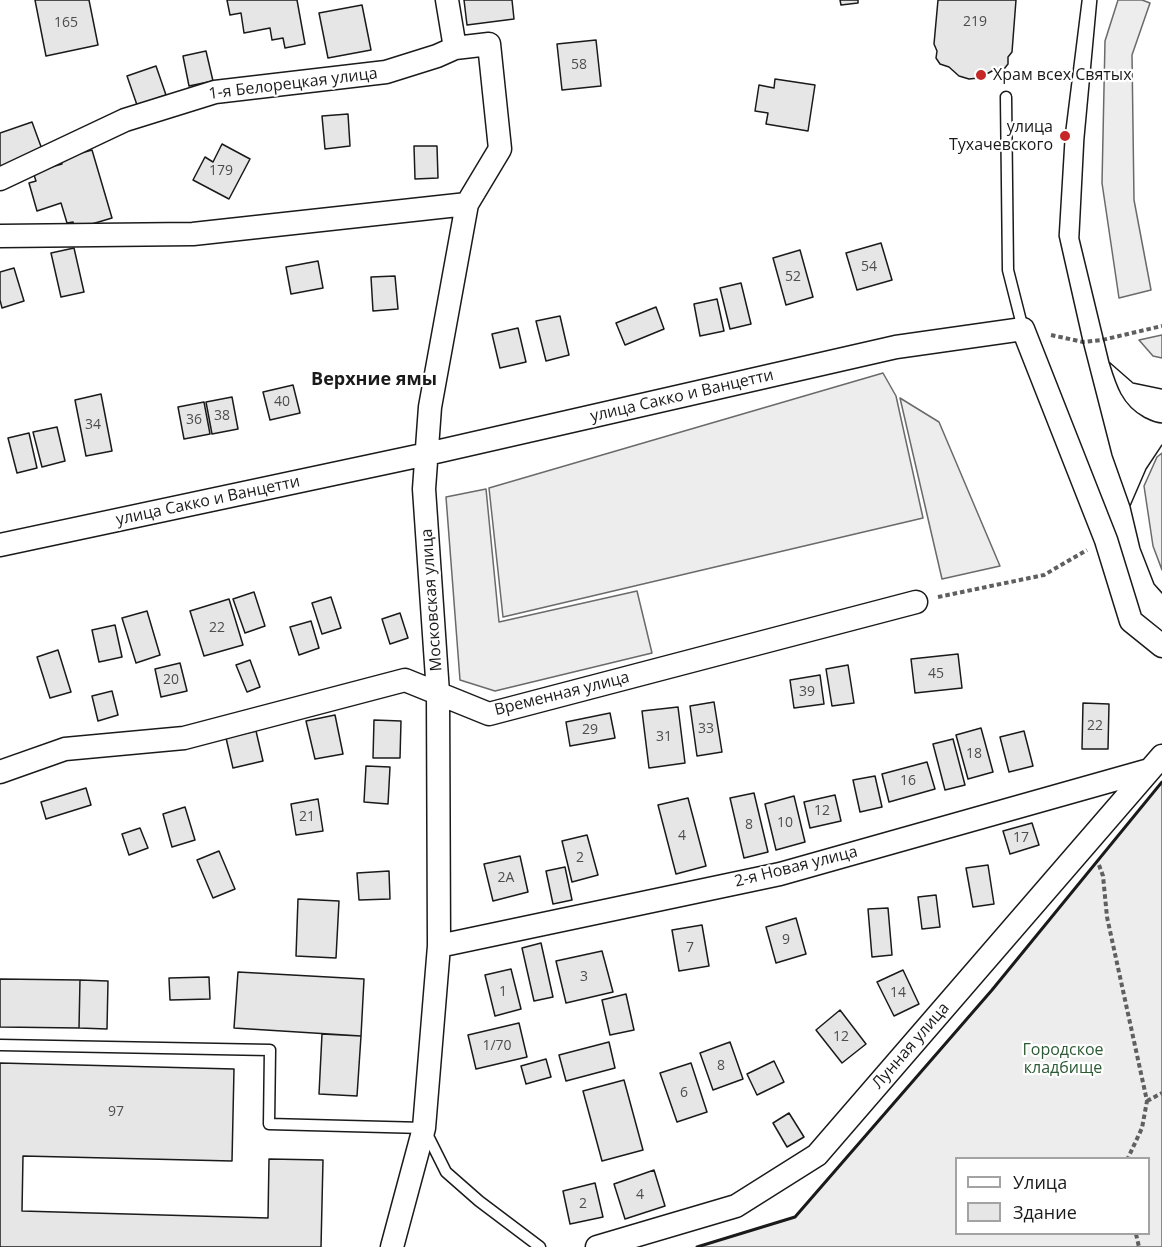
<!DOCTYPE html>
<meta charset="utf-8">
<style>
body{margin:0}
#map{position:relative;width:1162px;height:1247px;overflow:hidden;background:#fff;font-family:"Open Sans",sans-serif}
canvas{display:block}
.legend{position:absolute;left:955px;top:1157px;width:195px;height:78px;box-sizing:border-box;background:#fff;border:2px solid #a3a3a3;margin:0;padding:8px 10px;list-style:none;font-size:18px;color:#1a1a1a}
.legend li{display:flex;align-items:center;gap:12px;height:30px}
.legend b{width:30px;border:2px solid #a3a3a3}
</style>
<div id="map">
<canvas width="1162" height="1247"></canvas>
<ul class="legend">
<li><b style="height:8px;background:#fff"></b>Улица</li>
<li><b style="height:16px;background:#e6e6e6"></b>Здание</li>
</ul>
</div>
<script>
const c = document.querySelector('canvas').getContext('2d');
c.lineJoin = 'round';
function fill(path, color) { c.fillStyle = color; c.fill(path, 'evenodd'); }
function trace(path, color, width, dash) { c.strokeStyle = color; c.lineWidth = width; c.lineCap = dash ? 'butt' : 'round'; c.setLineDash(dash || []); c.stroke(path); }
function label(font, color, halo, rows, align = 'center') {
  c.font = font + ' "Open Sans",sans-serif'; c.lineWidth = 4.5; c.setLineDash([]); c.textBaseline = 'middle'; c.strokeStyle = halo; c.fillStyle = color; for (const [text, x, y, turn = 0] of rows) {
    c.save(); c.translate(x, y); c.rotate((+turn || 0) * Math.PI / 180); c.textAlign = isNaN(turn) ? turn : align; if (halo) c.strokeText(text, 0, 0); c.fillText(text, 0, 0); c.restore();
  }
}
const built = new Path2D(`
 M 1118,0 L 1142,0 L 1150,3 L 1132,55 L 1134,200 L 1151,290 L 1119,298 L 1102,183 L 1105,41 Z
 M 1162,335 L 1162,358 L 1153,356 L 1139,340 Z
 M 883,373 L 896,396 L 923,518 L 503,617 L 489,488 Z
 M 900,398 L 939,422 L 1000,566 L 942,579 Z
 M 1162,453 L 1162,570 L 1153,546 L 1144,486 L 1157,457 Z
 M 486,489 L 499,622 L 637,591 L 652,653 L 495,691 L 460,680 L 446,497 Z
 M 1162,782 L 1162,1247 L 697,1247 L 795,1217 L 992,990 ZM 956,1158 L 1148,1158 L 1148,1234 L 956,1234 Z`);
const building = new Path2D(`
 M 35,0 L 89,0 L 98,45 L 46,56 Z
 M 227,0 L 297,0 L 305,44 L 285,48 L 283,38 L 272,40 L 270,28 L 244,33 L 241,13 L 230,15 Z
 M 464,0 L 512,0 L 514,19 L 467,25 Z
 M 840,0 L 858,0 L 858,3 L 841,5 Z
 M 938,0 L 1016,0 L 1012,52 L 1008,57 L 1008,64 L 1004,69 L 994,70 L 979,78 L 969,79 L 959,76 L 949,67 L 940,64 L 936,58 L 937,51 L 934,44 Z
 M 362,5 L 371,50 L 328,58 L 319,13 Z
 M 596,40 L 601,86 L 562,90 L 557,44 Z
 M 206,51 L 213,81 L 189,86 L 183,56 Z
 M 156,66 L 166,95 L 137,105 L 127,76 Z
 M 775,79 L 815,85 L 808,131 L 766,124 L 768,113 L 755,111 L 759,85 L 774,88 Z
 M 348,114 L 350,146 L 325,149 L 322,116 Z
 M 32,122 L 43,152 L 0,167 L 0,133 Z
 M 222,144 L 250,159 L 229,199 L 193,180 L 205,157 L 213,162 Z
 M 414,146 L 437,146 L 438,178 L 415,179 Z
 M 92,150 L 112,218 L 75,229 L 73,222 L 67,223 L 61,203 L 37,211 L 29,183 L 36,181 L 33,172 L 62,164 L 60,159 Z
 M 881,243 L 892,280 L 857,290 L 846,253 Z
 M 74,248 L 84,292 L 61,297 L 51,253 Z
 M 800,250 L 813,297 L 786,305 L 773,258 Z
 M 318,261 L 323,288 L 291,294 L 286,267 Z
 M 14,268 L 24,301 L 2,308 L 0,300 L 0,272 Z
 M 395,276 L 398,309 L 373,311 L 371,277 Z
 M 741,283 L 751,324 L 730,329 L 720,288 Z
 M 717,299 L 724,331 L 700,336 L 694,304 Z
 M 656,307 L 664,329 L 625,345 L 616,323 Z
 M 560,316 L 569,355 L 546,361 L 536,321 Z
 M 518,328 L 526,362 L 500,368 L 492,334 Z
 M 293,385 L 300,413 L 270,420 L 263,392 Z
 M 101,394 L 112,451 L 86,456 L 75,400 Z
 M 232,397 L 238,429 L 212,434 L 206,402 Z
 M 204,402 L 210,434 L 184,439 L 178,407 Z
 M 57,427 L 65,461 L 42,467 L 33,432 Z
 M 29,433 L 37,468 L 17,473 L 8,438 Z
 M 254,592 L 265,626 L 245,633 L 233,599 Z
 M 331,597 L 341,628 L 322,634 L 312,603 Z
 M 229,599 L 243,645 L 204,656 L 190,611 Z
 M 147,611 L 160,655 L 136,663 L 122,618 Z
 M 400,613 L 408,638 L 390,644 L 382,619 Z
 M 311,621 L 319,648 L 299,655 L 290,627 Z
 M 115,625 L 122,657 L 99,662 L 92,630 Z
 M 58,650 L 71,692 L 50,698 L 37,657 Z
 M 958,654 L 962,688 L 915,693 L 911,659 Z
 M 250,660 L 260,687 L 247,692 L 236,665 Z
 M 180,663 L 187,691 L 161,697 L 155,669 Z
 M 848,665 L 854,703 L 832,706 L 826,669 Z
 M 820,675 L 824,704 L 794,708 L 790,680 Z
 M 112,691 L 118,715 L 98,721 L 92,696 Z
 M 714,702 L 722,752 L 697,756 L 690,706 Z
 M 1083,703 L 1109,704 L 1108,749 L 1082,749 Z
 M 678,707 L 685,763 L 649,768 L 642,711 Z
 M 610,713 L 615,738 L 570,746 L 566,722 Z
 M 335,715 L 343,754 L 315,759 L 306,721 Z
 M 374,720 L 401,721 L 400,758 L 373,758 Z
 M 981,728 L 993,772 L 968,779 L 956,735 Z
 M 256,731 L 263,761 L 233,768 L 226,738 Z
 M 1024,731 L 1033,766 L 1009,772 L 1000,737 Z
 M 953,739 L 965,785 L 945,790 L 933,744 Z
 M 927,762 L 935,789 L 889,802 L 882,774 Z
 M 366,766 L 390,767 L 388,804 L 364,802 Z
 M 875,776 L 882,807 L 860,812 L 853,780 Z
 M 86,788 L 91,805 L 46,819 L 41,802 Z
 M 754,793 L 768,852 L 744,858 L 730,798 Z
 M 835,795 L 841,821 L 810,828 L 804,802 Z
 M 794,796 L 805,842 L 776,850 L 765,804 Z
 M 688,798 L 706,866 L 676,874 L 658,805 Z
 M 318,799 L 323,831 L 296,835 L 291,804 Z
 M 185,807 L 195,840 L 172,847 L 163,814 Z
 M 1032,823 L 1039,845 L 1010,854 L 1003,831 Z
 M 140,828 L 148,848 L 129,855 L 122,834 Z
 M 587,835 L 598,875 L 572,882 L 562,841 Z
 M 219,851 L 235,889 L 213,898 L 197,860 Z
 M 520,856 L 528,892 L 493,901 L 484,864 Z
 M 988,865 L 994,904 L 973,907 L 966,868 Z
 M 565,867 L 572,900 L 553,904 L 546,871 Z
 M 389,871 L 390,899 L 359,900 L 357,873 Z
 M 936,895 L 940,927 L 922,929 L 918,897 Z
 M 298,899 L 339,901 L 336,958 L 296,956 Z
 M 888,908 L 892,955 L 872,957 L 868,909 Z
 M 796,918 L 806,954 L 776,963 L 766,927 Z
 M 702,925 L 709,966 L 679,971 L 672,930 Z
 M 541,943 L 553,997 L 534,1001 L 522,948 Z
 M 602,951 L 613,992 L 566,1003 L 556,961 Z
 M 511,969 L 521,1009 L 495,1016 L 485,975 Z
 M 903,970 L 919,1004 L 894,1016 L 877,982 Z
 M 238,972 L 364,979 L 361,1036 L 234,1028 Z
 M 209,977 L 210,999 L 170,1000 L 169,978 Z
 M 0,979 L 80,980 L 79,1028 L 0,1027 Z
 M 80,980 L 108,981 L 107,1029 L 79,1028 Z
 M 626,994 L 634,1030 L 610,1035 L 602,1000 Z
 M 840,1010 L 866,1044 L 842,1063 L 816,1030 Z
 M 519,1023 L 527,1057 L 476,1069 L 468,1035 Z
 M 322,1034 L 361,1036 L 357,1096 L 319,1094 Z
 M 609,1042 L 615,1068 L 566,1081 L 559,1055 Z
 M 730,1042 L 743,1079 L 713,1090 L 700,1053 Z
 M 546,1059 L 551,1077 L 526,1084 L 521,1066 Z
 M 774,1061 L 784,1082 L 757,1095 L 747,1074 Z
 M 0,1063 L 234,1069 L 232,1161 L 23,1156 L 22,1211 L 268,1218 L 269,1159 L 323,1160 L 321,1247 L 0,1247 Z
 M 691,1063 L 707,1112 L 677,1122 L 660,1073 Z
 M 624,1080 L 643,1150 L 602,1161 L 583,1091 Z
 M 789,1113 L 804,1137 L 787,1147 L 773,1123 Z
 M 654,1170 L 665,1206 L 625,1219 L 614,1184 Z
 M 595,1183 L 603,1217 L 570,1224 L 563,1191 Z`);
const path = new Path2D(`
 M 1051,335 L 1083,342 L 1102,340 L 1162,326
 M 938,597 L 1044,575 L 1087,550
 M 1099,865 L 1103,876 L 1107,917 L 1147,1101 L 1142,1128 L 1128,1158
 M 1147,1101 L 1162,1093
 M 1136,1234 L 1139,1247`);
const lane = new Path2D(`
 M 1006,97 L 1008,270 L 1023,329
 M 0,1045 L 270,1050 L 269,1124 L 424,1128 L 446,1172 L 479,1201 L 540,1247`);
const street = new Path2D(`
 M 447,0 L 455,48
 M 0,179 L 125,120 L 215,92 L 386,72 L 437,56 L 455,48 L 489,44 L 500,149 L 467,204 L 430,407 L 424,489 L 438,693 L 439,946 L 424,1128 L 392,1247
 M 0,236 L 193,234 L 467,204
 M 0,545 L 427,454 L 896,347 L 1023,329 L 1106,540 L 1131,621 L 1162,646
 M 0,772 L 65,749 L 184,738 L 405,680 L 489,714 L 916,602
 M 439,946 L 780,874 L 1149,770
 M 597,1247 L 736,1206 L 817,1155 L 1162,756`);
const tram = new Path2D(`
 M 1082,0 L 1065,136 L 1059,236 L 1083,342 L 1112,455 L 1130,506 L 1140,548 L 1154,584 L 1162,593
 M 1097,0 L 1084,140 L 1079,238 L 1109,362 L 1133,383 L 1162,389
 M 1109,362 C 1116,385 1122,405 1144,417 C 1150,420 1155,423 1162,423
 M 1130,506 L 1146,469 L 1162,445`);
const wall = new Path2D(`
 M 697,1247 L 795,1217 L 992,990 L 1162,782`);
const markers = [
 [981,75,6,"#c62828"],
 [1065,136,6,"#c62828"]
];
const numberNames = [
 ["219",975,22],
 ["165",66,23],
 ["58",579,65],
 ["179",221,171],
 ["54",869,267],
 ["52",793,277],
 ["40",282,402],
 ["38",222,416],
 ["36",194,420],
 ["34",93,425],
 ["22",217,628],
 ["45",936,674],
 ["20",171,680],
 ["39",807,692],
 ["22",1095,726],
 ["33",706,729],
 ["29",590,730],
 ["31",664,737],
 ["18",974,754],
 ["16",908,781],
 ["12",822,811],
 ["21",307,817],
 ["10",785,823],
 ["8",749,825],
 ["4",682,836],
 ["17",1021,838],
 ["2",580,858],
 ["2А",506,878],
 ["9",786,940],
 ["7",690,948],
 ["3",584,977],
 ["1",503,992],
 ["14",898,993],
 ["12",841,1037],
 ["1/70",497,1046],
 ["8",721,1066],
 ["6",684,1093],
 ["97",116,1112],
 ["4",640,1195],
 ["2",583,1204]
];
const poiNames = [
 ["Храм всех Святых",993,75],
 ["улица",1053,127,"right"],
 ["Тухачевского",1053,145,"right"]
];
const streetNames = [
 ["1-я Белорецкая улица",293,84,-7],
 ["улица Сакко и Ванцетти",682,396,-13],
 ["улица Сакко и Ванцетти",208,501,-12],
 ["Московская улица",432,600,-94],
 ["Временная улица",562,694,-14],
 ["2-я Новая улица",796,867,-14],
 ["Лунная улица",911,1046,-49]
];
const parkNames = [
 ["Городское",1063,1050],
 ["кладбище",1063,1068]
];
const neighbourhoodNames = [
 ["Верхние ямы",374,380]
];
fill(built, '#ededed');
trace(built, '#6a6a6a', 1.5);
fill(building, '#e6e6e6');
trace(building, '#1a1a1a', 1.5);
trace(lane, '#1a1a1a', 13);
trace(street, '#1a1a1a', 25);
trace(path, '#5f5f5f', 4, [4.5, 3]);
trace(lane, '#fff', 10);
trace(street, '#fff', 22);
trace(tram, '#1a1a1a', 1.5);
trace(wall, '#1a1a1a', 3);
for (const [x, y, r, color] of markers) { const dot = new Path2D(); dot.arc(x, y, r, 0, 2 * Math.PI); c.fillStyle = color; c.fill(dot); trace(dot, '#fff', 2); }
label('14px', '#4d4d4d', null, numberNames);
label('16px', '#1a1a1a', '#fff', poiNames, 'left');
label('16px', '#1a1a1a', '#fff', streetNames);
label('16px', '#2b5a34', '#fff', parkNames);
label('bold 18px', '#1a1a1a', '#fff', neighbourhoodNames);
</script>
